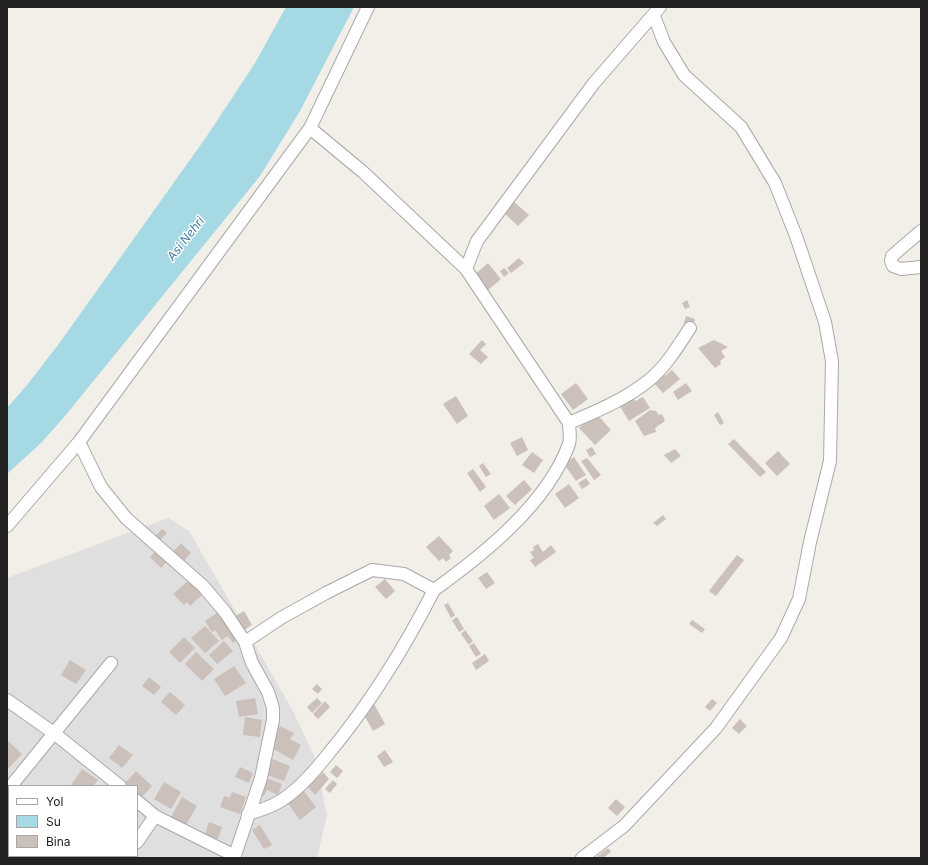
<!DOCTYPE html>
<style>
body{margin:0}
#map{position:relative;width:928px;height:865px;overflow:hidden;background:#f2eee8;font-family:Inter,sans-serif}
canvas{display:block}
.frame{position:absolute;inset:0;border:8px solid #222;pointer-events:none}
.legend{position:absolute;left:8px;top:785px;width:130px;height:72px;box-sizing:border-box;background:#fff;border:1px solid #a7a7a7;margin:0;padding:5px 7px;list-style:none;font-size:12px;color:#222}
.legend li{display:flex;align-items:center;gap:8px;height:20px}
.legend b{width:20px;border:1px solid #a7a7a7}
</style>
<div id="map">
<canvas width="928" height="865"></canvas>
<div class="frame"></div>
<ul class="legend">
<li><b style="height:5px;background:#fff"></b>Yol</li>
<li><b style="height:11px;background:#a5d9e3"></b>Su</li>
<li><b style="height:11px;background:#cbc0ba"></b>Bina</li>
</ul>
</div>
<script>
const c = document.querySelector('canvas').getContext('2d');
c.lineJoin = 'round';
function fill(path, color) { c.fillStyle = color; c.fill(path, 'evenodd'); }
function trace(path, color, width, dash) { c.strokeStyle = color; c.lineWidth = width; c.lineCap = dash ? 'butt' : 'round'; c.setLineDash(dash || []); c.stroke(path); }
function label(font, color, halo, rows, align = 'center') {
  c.font = font + ' Inter,sans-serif'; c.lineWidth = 3; c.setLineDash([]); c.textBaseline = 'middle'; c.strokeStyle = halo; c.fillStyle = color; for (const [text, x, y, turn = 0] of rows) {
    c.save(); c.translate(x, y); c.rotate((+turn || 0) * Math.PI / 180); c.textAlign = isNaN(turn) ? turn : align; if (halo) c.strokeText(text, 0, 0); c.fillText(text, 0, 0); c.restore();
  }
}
const residential = new Path2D(`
 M 168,518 L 189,531 L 293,711 L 315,758 L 327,815 L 317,858 L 7,858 L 7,578 ZM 9,786 L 137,786 L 137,856 L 9,856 Z`);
const water = new Path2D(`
 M 286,7 L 354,7 L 300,111 L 260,176 L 65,416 L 41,443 L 7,474 L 7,408 L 27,385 L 58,345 L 207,136 L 255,63 Z`);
const building = new Path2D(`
 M 512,200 L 529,215 L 518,226 L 502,211 Z
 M 519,258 L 524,263 L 511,273 L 507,268 Z
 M 488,263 L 501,279 L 486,292 L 473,276 Z
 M 504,268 L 509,273 L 504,277 L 500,271 Z
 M 687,300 L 690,307 L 685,309 L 682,303 Z
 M 686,316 L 695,319 L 693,325 L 684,323 Z
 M 482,340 L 486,344 L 480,350 L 488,357 L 481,364 L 469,354 Z
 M 714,340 L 728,347 L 721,351 L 725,357 L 720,361 L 721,364 L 715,368 L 698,348 Z
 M 672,370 L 680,379 L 663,393 L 652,381 L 662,372 L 665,376 Z
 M 576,383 L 588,399 L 573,410 L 561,394 Z
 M 686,383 L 692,391 L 678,400 L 673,392 Z
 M 456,396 L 468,416 L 457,424 L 443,404 Z
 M 632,396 L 635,401 L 643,397 L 650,408 L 629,421 L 619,405 Z
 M 650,410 L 656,411 L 659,415 L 662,414 L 665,421 L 655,428 L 656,432 L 644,436 L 635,421 Z
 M 595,412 L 611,430 L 595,445 L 579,428 Z
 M 718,412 L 724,423 L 720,425 L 714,415 Z
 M 522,437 L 528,450 L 517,456 L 510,443 Z
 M 734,439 L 766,472 L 760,477 L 728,444 Z
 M 592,447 L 596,454 L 590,457 L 586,450 Z
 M 675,449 L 681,456 L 671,463 L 664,455 Z
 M 778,451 L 790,464 L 777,476 L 765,463 Z
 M 532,452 L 543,460 L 534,473 L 522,465 Z
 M 574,457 L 586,475 L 576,481 L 564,464 Z
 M 587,458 L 601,475 L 594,480 L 581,461 Z
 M 483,463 L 491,474 L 486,477 L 479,466 Z
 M 473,469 L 486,487 L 480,492 L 467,473 Z
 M 586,478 L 590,484 L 582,489 L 578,483 Z
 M 524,480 L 532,489 L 515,505 L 506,496 Z
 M 569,484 L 579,498 L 565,508 L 555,494 Z
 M 499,494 L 510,508 L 494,520 L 484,506 Z
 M 663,515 L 666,519 L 657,526 L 653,523 Z
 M 162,529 L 167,533 L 160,540 L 155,536 Z
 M 439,536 L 453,551 L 449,555 L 451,558 L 446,562 L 443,558 L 439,561 L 426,547 Z
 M 181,543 L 191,553 L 182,563 L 171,554 Z
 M 538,544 L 543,552 L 551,545 L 556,552 L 535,567 L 530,560 L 534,558 L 530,552 L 534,550 L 533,547 Z
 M 157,549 L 168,560 L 161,568 L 150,557 Z
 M 737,555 L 744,560 L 716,596 L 709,591 Z
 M 487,572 L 495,583 L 486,589 L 478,578 Z
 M 385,579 L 395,591 L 386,599 L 375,587 Z
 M 189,580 L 202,595 L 190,606 L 187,602 L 184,605 L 173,594 Z
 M 448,603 L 455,615 L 451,618 L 444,605 Z
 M 220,611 L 239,639 L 233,643 L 228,636 L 222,640 L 215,630 L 212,632 L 205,621 Z
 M 244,611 L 252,625 L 241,632 L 232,618 Z
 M 457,617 L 464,629 L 459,632 L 452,620 Z
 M 692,620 L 705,629 L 702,633 L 689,624 Z
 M 205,626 L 219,641 L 205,653 L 191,638 Z
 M 465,630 L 473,641 L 469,645 L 461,634 Z
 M 184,637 L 195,648 L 180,663 L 169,652 Z
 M 224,641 L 233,651 L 217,664 L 209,655 Z
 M 474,643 L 481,654 L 476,657 L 469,646 Z
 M 196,652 L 214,669 L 202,681 L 185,664 Z
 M 485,654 L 489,661 L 476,670 L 472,663 Z
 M 70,660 L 86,670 L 76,684 L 61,675 Z
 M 234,666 L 246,683 L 225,696 L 214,679 Z
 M 149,677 L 161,687 L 154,695 L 142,686 Z
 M 317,684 L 322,689 L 318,694 L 312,689 Z
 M 170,692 L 185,705 L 176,715 L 161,702 Z
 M 255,698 L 258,714 L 239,717 L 236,701 Z
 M 317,698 L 322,703 L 312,713 L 307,707 Z
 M 712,699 L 717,703 L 710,711 L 705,707 Z
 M 325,701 L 330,707 L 318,719 L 313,714 Z
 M 373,702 L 385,724 L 373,731 L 364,715 Z
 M 245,717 L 262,720 L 260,737 L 243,735 Z
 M 740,719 L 747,726 L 739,734 L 732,728 Z
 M 280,726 L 294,733 L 290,739 L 301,745 L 293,760 L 268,746 Z
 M 8,741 L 22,754 L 9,768 L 7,767 Z
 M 119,745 L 133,755 L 122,768 L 109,758 Z
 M 385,750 L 393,762 L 384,767 L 377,756 Z
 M 270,758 L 290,766 L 284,781 L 264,774 Z
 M 336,765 L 343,771 L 337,778 L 330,772 Z
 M 240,767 L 253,773 L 249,783 L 235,777 Z
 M 82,769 L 98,780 L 93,786 L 71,785 Z
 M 136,771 L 152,786 L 141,798 L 137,794 L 137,786 L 128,786 L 125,783 Z
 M 323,772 L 329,779 L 315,795 L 308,787 Z
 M 264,777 L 282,784 L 278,795 L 267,790 L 264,796 L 257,794 Z
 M 333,780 L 337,784 L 330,793 L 325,789 Z
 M 164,782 L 181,792 L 171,809 L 154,799 Z
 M 303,790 L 316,807 L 300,820 L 287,802 Z
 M 232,792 L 246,797 L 240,814 L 220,807 L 224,796 L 230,798 Z
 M 182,797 L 197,806 L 186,825 L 171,817 Z
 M 616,799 L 625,807 L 617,816 L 608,808 Z
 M 209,822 L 222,827 L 218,839 L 205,834 Z
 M 260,825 L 272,845 L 264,849 L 252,830 Z
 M 608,848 L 611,852 L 603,858 L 595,858 Z`);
const minor = new Path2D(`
 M 310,128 L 363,172 L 466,269
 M 921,231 L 892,256 L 891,261 L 893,266 L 901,269 L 921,267
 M 569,423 C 595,412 626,399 648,381 C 666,367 678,346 690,328
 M 79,442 L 101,487 L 126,518 L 203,586 L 225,612 L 245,642
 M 7,526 L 79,442 L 310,128 L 368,7
 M 7,700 L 55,734 L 120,786
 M 11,786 L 111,663
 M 137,801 L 155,816 L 235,856
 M 248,814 C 258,811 268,808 277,803 C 297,792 315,771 329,753 C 372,701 404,649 434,590
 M 137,842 L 155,816
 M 126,858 L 127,856
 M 234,858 L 261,778 L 273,720 L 273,708 L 268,692 L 252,663 L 245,642 L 281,618 L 326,593 L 372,570 L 404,574 L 434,590 C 484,554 547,504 569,444 C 571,438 569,429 569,423 L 466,269 L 477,241 L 594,83 L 660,7
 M 582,858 L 624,826 L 716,728 L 781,638 L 799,599 L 810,542 L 830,461 L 832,361 L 825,322 L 796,236 L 775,183 L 741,127 L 684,75 L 664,42 L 654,16`);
const waterNames = [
 ["Asi Nehri",186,239,-52]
];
fill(residential, '#e0dfdf');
fill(water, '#a5d9e3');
fill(building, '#cbc0ba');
trace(minor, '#a9a9a9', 14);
trace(minor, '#fff', 12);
label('italic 12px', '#3f7aaa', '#fff', waterNames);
</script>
